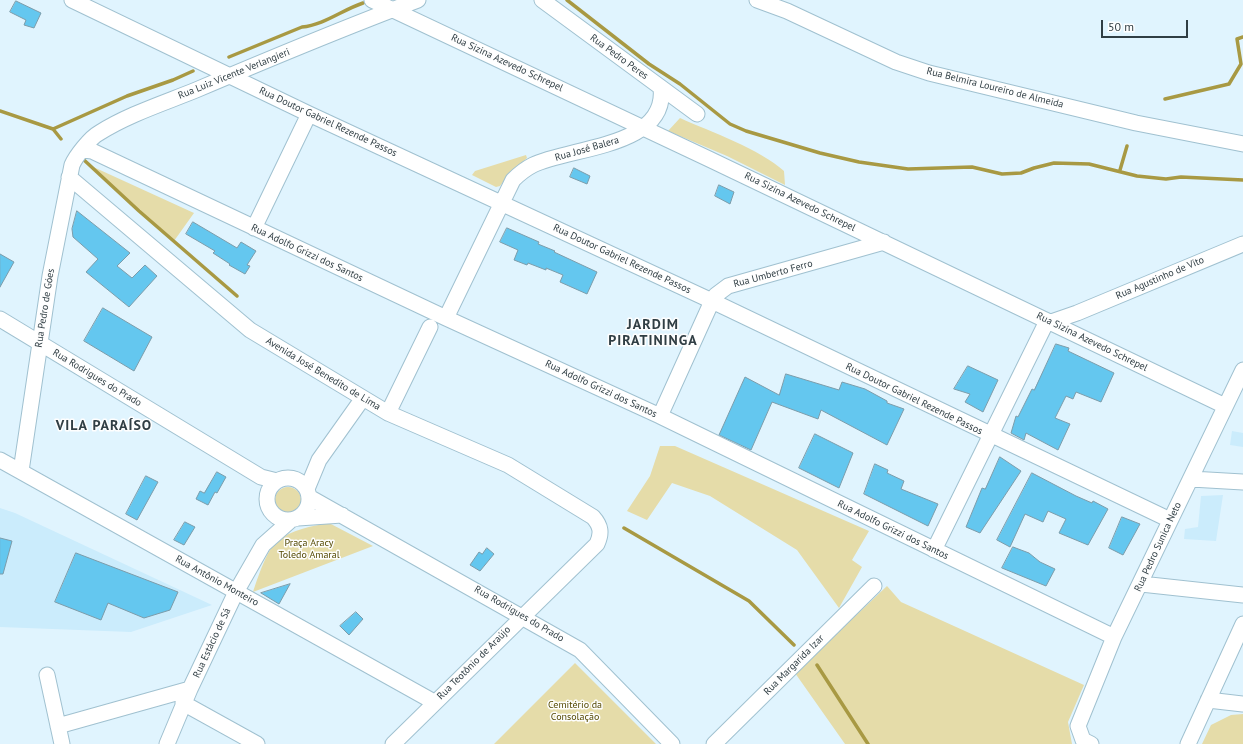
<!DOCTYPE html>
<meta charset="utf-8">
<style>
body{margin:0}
#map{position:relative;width:1243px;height:744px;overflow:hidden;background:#e0f4fe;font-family:"PT Sans",sans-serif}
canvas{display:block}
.scale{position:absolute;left:1101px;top:20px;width:87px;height:18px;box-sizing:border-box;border:2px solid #303e44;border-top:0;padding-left:5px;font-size:12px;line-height:14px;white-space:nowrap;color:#303e44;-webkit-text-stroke:3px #fefefe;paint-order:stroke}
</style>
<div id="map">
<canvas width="1243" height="744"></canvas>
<div class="scale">50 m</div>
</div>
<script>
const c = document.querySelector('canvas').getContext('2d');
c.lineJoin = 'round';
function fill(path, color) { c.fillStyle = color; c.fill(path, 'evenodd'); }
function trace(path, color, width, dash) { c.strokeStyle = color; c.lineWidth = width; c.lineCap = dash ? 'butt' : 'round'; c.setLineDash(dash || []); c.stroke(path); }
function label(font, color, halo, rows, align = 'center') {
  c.font = font + ' "PT Sans",sans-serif'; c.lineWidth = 3; c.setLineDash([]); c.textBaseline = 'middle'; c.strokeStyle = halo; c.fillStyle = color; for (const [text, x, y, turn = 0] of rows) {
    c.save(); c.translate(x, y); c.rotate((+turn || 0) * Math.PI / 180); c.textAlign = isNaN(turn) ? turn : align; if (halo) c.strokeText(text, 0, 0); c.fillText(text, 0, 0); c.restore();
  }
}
const built = new Path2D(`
 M 1232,431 L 1243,433 L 1243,447 L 1230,445 Z
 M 1223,495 L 1216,541 L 1184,539 L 1185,529 L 1198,527 L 1201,496 Z
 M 0,508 L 15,513 L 212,605 L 131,632 L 0,627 Z`);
const green = new Path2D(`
 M 680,118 C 711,132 760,149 784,171 L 785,185 L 727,156 L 668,131 Z
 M 526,155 L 527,158 L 509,174 L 500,186 L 496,187 L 472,175 L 475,171 Z
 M 89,165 L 194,213 L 174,241 Z
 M 660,446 L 675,446 L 869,531 L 852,560 L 862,567 L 839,608 L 797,550 L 710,496 L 672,483 L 647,520 L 627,511 L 650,476 Z
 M275 500a13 13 0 1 1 26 0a13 13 0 1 1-26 0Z
 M 329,523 L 373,546 L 253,592 C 257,580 267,549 277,541 C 291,530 312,526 329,523 Z
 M 887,586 L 901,602 L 1084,685 L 1068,722 L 1072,744 L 845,744 L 795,673 Z
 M 575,663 L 656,744 L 494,744 Z
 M 1243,714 L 1243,744 L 1202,744 L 1211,725 L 1231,715 Z`);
const stream = new Path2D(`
 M 567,0 L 649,64 L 680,84 L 730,124 L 746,131 L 820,153 L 859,162 L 908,169 L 972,167 L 1002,174 L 1021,173 L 1034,168 L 1054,163 L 1089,164 L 1137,176 L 1166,179 L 1181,177 L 1243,180
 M 229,57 L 302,27 C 324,25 342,10 363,3
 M 1165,99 L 1229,84 L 1241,64 L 1237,39 L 1243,37
 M 0,111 L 53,129 L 127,96 L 173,80 L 193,71
 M 53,129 L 61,139
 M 84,160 L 139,211 L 237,296
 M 1120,170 L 1127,146
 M 624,528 L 749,601 L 794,645
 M 817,665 L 868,744`);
const building = new Path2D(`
 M 16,1 L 41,13 L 34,28 L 24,25 L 26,20 L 10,12 Z
 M 574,168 L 590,176 L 587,184 L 570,177 Z
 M 719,185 L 734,192 L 730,204 L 715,196 Z
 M 77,211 L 130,253 L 117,266 L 132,278 L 145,265 L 157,276 L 129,307 L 86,272 L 98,259 L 73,237 L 72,229 Z
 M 193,222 L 237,248 L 241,242 L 256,251 L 247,265 L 250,266 L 245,274 L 229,265 L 230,264 L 213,253 L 215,251 L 186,234 Z
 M 507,228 L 539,242 L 538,244 L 555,251 L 554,252 L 597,272 L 587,294 L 560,282 L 563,275 L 546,268 L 546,270 L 528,263 L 527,265 L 514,260 L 518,250 L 500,242 Z
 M 0,254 L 14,262 L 0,287 Z
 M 103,308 L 152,337 L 134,371 L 84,341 Z
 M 1056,344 L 1069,348 L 1068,351 L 1114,373 L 1101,402 L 1076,392 L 1073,399 L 1066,396 L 1055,418 L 1070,424 L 1058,450 L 1026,433 L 1024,440 L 1011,433 L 1016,416 L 1018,417 L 1032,389 L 1034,390 Z
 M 968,366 L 998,380 L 983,412 L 965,402 L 970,394 L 954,389 Z
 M 786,374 L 839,390 L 842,382 L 865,389 L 887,401 L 887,403 L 904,409 L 887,445 L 821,410 L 818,419 L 772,402 L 751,450 L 719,435 L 745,377 L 779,395 Z
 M 815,434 L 853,453 L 839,488 L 799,468 Z
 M 1000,457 L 1021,471 L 980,533 L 966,527 L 982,488 L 985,489 Z
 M 875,464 L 888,470 L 887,473 L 904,481 L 901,489 L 938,504 L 928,526 L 864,494 Z
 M 217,472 L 226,477 L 217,493 L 215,492 L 208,505 L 196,499 L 200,491 L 204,493 Z
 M 1032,473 L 1076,496 L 1092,503 L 1093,501 L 1108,509 L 1088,545 L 1059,533 L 1066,519 L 1048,511 L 1043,522 L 1025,514 L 1010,547 L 997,540 Z
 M 146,476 L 158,482 L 137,520 L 126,514 Z
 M 1122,517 L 1140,524 L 1123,555 L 1109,548 Z
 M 185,522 L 195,527 L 184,545 L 174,540 Z
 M 0,538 L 12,541 L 3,574 L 0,574 Z
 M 1013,547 L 1029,553 L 1040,562 L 1055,569 L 1046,586 L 1002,568 Z
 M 487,548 L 494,554 L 480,571 L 470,565 L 479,552 L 482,554 Z
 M 76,553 L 178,592 L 170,610 L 144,618 L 108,603 L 101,620 L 55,602 Z
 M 290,584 L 279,604 L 261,593 Z
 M 356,612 L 363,619 L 349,635 L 340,626 Z`);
const minor = new Path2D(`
 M 72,0 L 309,114 L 712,301 L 1170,520
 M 372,0 L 709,159 L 1225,406
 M 542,0 L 697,114
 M 757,0 L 787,11 L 896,62 L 929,73 L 1136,123 L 1243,144
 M 84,150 L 92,151 L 446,318 L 660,416 L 1114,637
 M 69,177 L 250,330 L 388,413 L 508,465 L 593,517 C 601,526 602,533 597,544 L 393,744
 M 254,228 L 309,114
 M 446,318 L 513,180 C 519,174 525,169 533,165 C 571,147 668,147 661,88
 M 0,319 L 261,477 L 277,481
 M 1051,322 L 1077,313 L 1243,244
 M 388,413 L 430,327
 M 660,416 L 712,301 L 716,295 L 728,286 L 884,242
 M 0,460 L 434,702
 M 21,471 L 50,276 L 72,165 C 76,156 90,138 99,133 C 127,115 164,103 196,90 C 269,59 343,28 418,0
 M267 499a21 21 0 1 1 42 0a21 21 0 1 1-42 0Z
 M 1191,479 L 1243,482
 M 307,489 L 319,460 L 363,398
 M 309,497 L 580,650 L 672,744
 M 298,518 L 342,515
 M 934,550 L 1047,321
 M 1141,584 L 1243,595
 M 47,675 L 62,744
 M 1208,700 L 1243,704
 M 183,703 L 257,744
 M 58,726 L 190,689
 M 167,744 L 190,689 L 236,592 L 263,545 L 290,521
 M 714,744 L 874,586
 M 1091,744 L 1083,740 L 1078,726 L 1114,637 L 1243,370
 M 1188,744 L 1243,624`);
const streetNames = [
 ["Rua Pedro Peres",619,57,36],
 ["Rua Sizina Azevedo Schrepel",507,63,25],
 ["Rua Luiz Vicente Verlangieri",234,74,-22],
 ["Rua Belmira Loureiro de Almeida",995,88,14],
 ["Rua Doutor Gabriel Rezende Passos",328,122,25],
 ["Rua José Balera",587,149,-16],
 ["Rua Sizina Azevedo Schrepel",800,202,26],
 ["Rua Adolfo Grizzi dos Santos",307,253,25],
 ["Rua Doutor Gabriel Rezende Passos",622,259,25],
 ["Rua Umberto Ferro",773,274,-15],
 ["Rua Agustinho de Vito",1160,278,-23],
 ["Rua Pedro de Góes",45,308,-81],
 ["Rua Sizina Azevedo Schrepel",1092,342,26],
 ["Avenida José Benedito de Lima",323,374,31],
 ["Rua Rodrigues do Prado",97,378,31],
 ["Rua Adolfo Grizzi dos Santos",601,389,25],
 ["Rua Doutor Gabriel Rezende Passos",914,399,26],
 ["Rua Adolfo Grizzi dos Santos",893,530,26],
 ["Rua Pedro Sunica Neto",1158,547,-65],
 ["Rua Antônio Monteiro",217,581,29],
 ["Rua Rodrigues do Prado",519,614,30],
 ["Rua Estácio de Sá",212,643,-65],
 ["Rua Teotônio de Araújo",474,663,-45],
 ["Rua Margarida Izar",794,665,-45]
];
const parkNames = [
 ["Praça Aracy",309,543],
 ["Toledo Amaral",309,555],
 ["Cemitério da",575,705],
 ["Consolação",575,717]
];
const districtNames = [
 ["JARDIM",653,325],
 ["PIRATININGA",653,341],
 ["VILA PARAÍSO",104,426]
];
fill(built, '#cbecfc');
fill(green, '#e5dca9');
trace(stream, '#a89943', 3.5);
fill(building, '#64c7ef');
trace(building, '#7c9caa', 1);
trace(minor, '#a0c1d0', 17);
trace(minor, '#fff', 15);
label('10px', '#303e44', '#fefefe', streetNames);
label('10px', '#534800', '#fefefe', parkNames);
c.letterSpacing = '1px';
label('bold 14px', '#303e44', '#fefefe', districtNames);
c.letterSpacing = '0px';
</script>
